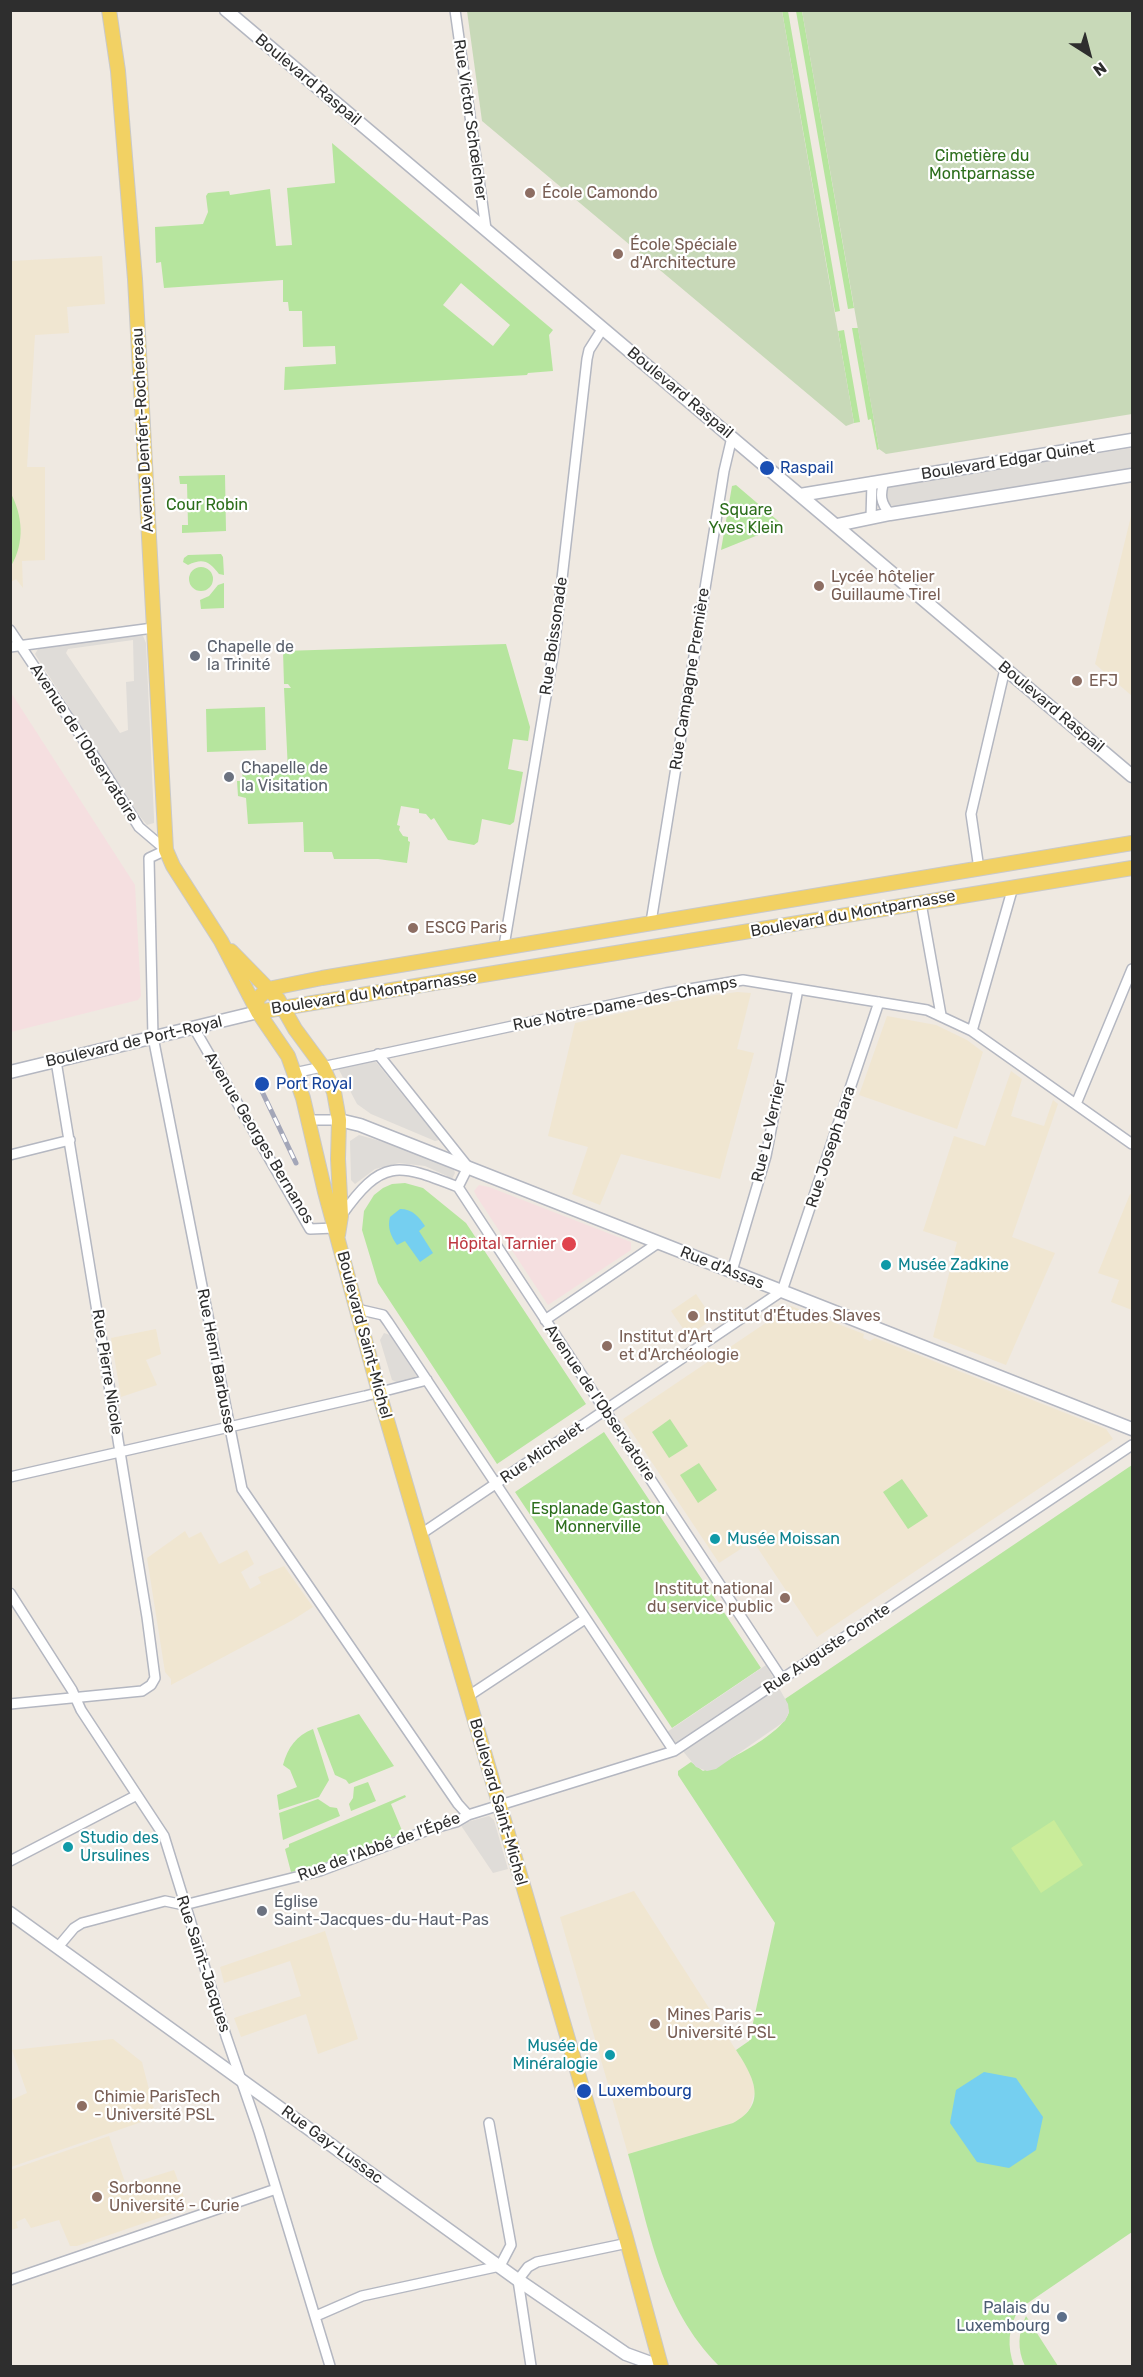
<!DOCTYPE html>
<meta charset="utf-8">
<style>
body{margin:0}
#map{position:relative;width:1143px;height:2377px;overflow:hidden;background:#efe9e1;font-family:Rubik,sans-serif}
canvas{display:block}
.frame{position:absolute;inset:0;border:12px solid #2e2e2e;pointer-events:none}
.north{position:absolute;left:1059px;top:24px;width:60px;height:60px;-webkit-text-stroke:4px #fff;paint-order:stroke;rotate:144deg;font-size:16px;font-weight:700;line-height:24px;text-align:center;color:#2e2e2e}
.north::after{content:'';display:block;margin:auto;width:21px;height:27px;background:#2e2e2e;clip-path:polygon(50% 0,100% 100%,50% 72%,0 100%)}
</style>
<div id="map">
<canvas width="1143" height="2377"></canvas>
<div class="frame"></div>
<div class="north">N</div>
</div>
<script>
const c = document.querySelector('canvas').getContext('2d');
c.lineJoin = 'round';
function fill(path, color) { c.fillStyle = color; c.fill(path, 'evenodd'); }
function trace(path, color, width, dash) { c.strokeStyle = color; c.lineWidth = width; c.lineCap = dash ? 'butt' : 'round'; c.setLineDash(dash || []); c.stroke(path); }
function label(font, color, halo, rows, align = 'center') {
  c.font = font + ' Rubik,sans-serif'; c.lineWidth = 4.5; c.setLineDash([]); c.textBaseline = 'middle'; c.strokeStyle = halo; c.fillStyle = color; for (const [text, x, y, turn = 0] of rows) {
    c.save(); c.translate(x, y); c.rotate((+turn || 0) * Math.PI / 180); c.textAlign = isNaN(turn) ? turn : align; if (halo) c.strokeText(text, 0, 0); c.fillText(text, 0, 0); c.restore();
  }
}
const education = new Path2D(`
 M 102,256 L 105,304 L 67,307 L 69,333 L 35,335 L 27,467 L 45,467 L 45,560 L 22,561 L 23,588 L 16,579 L 11,582 L 11,261 Z
 M 1131,516 L 1132,516 L 1132,696 L 1095,664 Z
 M 737,992 L 751,993 L 737,1049 L 754,1053 L 720,1179 L 621,1154 L 600,1205 L 572,1194 L 588,1147 L 548,1136 L 575,1023 L 686,999 Z
 M 887,1016 L 936,1025 L 967,1040 L 983,1052 L 957,1129 L 859,1095 Z
 M 1011,1071 L 1022,1079 L 1011,1116 L 1044,1126 L 1053,1100 L 1058,1104 L 1012,1237 L 1055,1253 L 1006,1365 L 933,1337 L 957,1242 L 923,1231 L 954,1136 L 985,1146 Z
 M 1130,1194 L 1132,1195 L 1132,1310 L 1111,1302 L 1119,1280 L 1098,1273 Z
 M 696,1294 L 713,1319 L 688,1336 L 671,1311 Z
 M 791,1306 L 864,1334 L 863,1338 L 870,1341 L 875,1338 L 1106,1429 L 1113,1439 L 817,1637 L 753,1541 L 719,1563 L 623,1419 Z
 M 156,1329 L 161,1354 L 146,1360 L 157,1385 L 121,1397 L 111,1338 Z
 M 185,1531 L 189,1538 L 201,1532 L 219,1564 L 247,1550 L 254,1564 L 241,1572 L 250,1589 L 261,1583 L 258,1577 L 284,1566 L 313,1607 L 291,1621 L 171,1685 L 171,1679 L 165,1672 L 147,1558 Z
 M 634,1891 L 750,2072 L 755,2091 L 750,2108 L 743,2117 L 733,2123 L 628,2154 L 560,1917 Z
 M 325,1931 L 358,2039 L 318,2054 L 306,2014 L 241,2037 L 234,2018 L 301,1996 L 293,1970 L 290,1961 L 224,1983 L 220,1967 Z
 M 113,2039 L 142,2062 L 156,2117 L 11,2167 L 11,2100 L 27,2093 L 12,2050 Z
 M 109,2136 L 126,2185 L 174,2170 L 188,2208 L 77,2246 L 70,2246 L 59,2220 L 31,2228 L 25,2218 L 16,2222 L 18,2228 L 11,2230 L 10,2170 Z`);
const medical = new Path2D(`
 M 10,691 L 135,885 L 141,996 L 138,1000 L 11,1032 Z
 M 479,1185 L 489,1187 L 631,1242 L 631,1250 L 548,1305 L 477,1197 L 474,1191 Z`);
const green = new Path2D(`
 M 782,11 L 788,11 L 840,311 L 835,312 Z
 M 796,11 L 802,11 L 854,308 L 848,309 Z
 M 332,143 L 553,330 L 549,335 L 553,371 L 528,373 L 527,375 L 284,390 L 285,367 L 336,364 L 335,346 L 303,347 L 302,311 L 289,311 L 288,302 L 283,302 L 283,280 L 164,288 L 161,262 L 156,263 L 155,227 L 203,224 L 208,212 L 206,196 L 208,193 L 229,191 L 230,195 L 270,189 L 276,246 L 292,245 L 287,188 L 335,183 ZM 461,283 L 510,325 L 493,346 L 443,305 Z
 M 852,328 L 858,328 L 879,449 L 877,450 L 871,419 L 868,420 Z
 M 844,330 L 860,422 L 854,423 L 838,331 Z
 M 225,475 L 226,531 L 182,533 L 182,525 L 188,525 L 187,484 L 180,484 L 179,476 Z
 M 736,485 L 783,525 L 721,550 L 732,486 Z
 M 10,492 C 23,515 25,543 11,566 Z
 M 221,554 L 223,557 L 224,575 L 219,574 C 209,561 203,558 188,565 L 183,562 L 184,558 L 188,555 Z
 M189 579a12 12 0 1 1 24 0a12 12 0 1 1-24 0Z
 M 224,583 L 224,608 L 201,609 L 200,600 L 209,596 L 218,585 Z
 M 506,644 L 530,727 L 528,741 L 513,739 L 508,769 L 523,772 L 514,822 L 510,825 L 482,819 L 478,842 L 474,845 L 448,840 L 434,818 L 431,820 L 426,814 L 419,813 L 419,809 L 401,806 L 397,825 L 400,826 L 399,830 L 403,836 L 408,837 L 408,841 L 410,842 L 407,863 L 378,859 L 334,859 L 332,852 L 304,852 L 303,822 L 248,824 L 246,798 L 238,796 L 237,781 L 243,781 L 242,772 L 288,771 L 284,688 L 291,688 L 288,684 L 284,684 L 283,651 Z
 M 265,707 L 266,750 L 207,752 L 206,709 Z
 M 405,1183 L 423,1188 L 466,1223 L 586,1404 L 497,1464 L 378,1283 L 362,1230 L 364,1211 L 374,1195 L 383,1188 L 392,1184 Z
 M 670,1419 L 688,1446 L 669,1458 L 652,1432 Z
 M 604,1432 L 761,1668 L 672,1728 L 515,1492 Z
 M 699,1463 L 717,1490 L 698,1503 L 680,1475 Z
 M 1132,1465 L 1132,2232 L 1019,2309 C 1008,2328 1007,2346 1014,2366 L 719,2366 C 660,2306 650,2232 628,2154 L 733,2123 C 769,2104 753,2076 736,2050 L 749,2041 L 775,1923 L 678,1775 L 678,1771 L 691,1762 L 703,1771 C 724,1763 783,1734 789,1712 L 785,1699 Z
 M 902,1479 L 928,1516 L 908,1529 L 883,1492 Z
 M 359,1714 L 394,1766 L 349,1784 L 346,1780 L 335,1775 L 317,1728 Z
 M 313,1729 L 329,1780 L 319,1797 L 279,1810 L 277,1795 L 297,1787 L 290,1770 L 283,1765 C 288,1747 296,1736 313,1729 Z
 M 368,1782 L 376,1801 L 351,1811 L 349,1804 L 353,1798 L 354,1787 Z
 M 405,1795 L 406,1797 L 391,1804 L 403,1833 L 319,1865 L 291,1872 L 285,1849 L 289,1847 L 289,1844 Z
 M 318,1799 L 330,1807 L 337,1808 L 340,1816 L 283,1840 L 279,1813 Z
 M 1026,2316 L 1058,2366 L 1059,2366 L 1025,2366 C 1017,2349 1018,2333 1026,2316 Z`);
const cemetery = new Path2D(`
 M 467,11 L 782,11 L 854,423 L 846,426 L 482,121 Z
 M 802,11 L 1132,11 L 1132,414 L 886,454 L 879,449 Z`);
const pitch = new Path2D(`
 M 1054,1820 L 1083,1865 L 1041,1893 L 1011,1848 Z`);
const plaza = new Path2D(`
 M 1132,448 L 1132,469 L 895,507 L 887,503 L 885,493 L 887,489 L 893,486 Z
 M 137,635 L 143,636 L 146,643 L 154,818 L 154,823 L 147,825 L 134,809 L 35,654 L 38,649 ZM 133,640 L 134,681 L 126,682 L 128,730 L 120,733 L 66,653 L 68,649 Z
 M 371,1059 L 376,1062 L 428,1126 L 431,1127 L 440,1137 L 439,1140 L 435,1141 L 371,1114 L 357,1104 L 338,1068 Z
 M 359,1135 L 398,1146 L 454,1170 L 455,1173 L 452,1179 L 448,1179 L 447,1176 L 425,1166 L 399,1163 L 375,1169 L 355,1184 L 351,1180 L 350,1141 Z
 M 384,1333 L 390,1335 L 416,1375 L 415,1378 L 396,1382 L 392,1380 L 380,1340 Z
 M 766,1665 L 788,1704 L 789,1712 L 785,1721 L 716,1769 L 707,1771 L 696,1767 L 667,1732 Z
 M 489,1816 L 494,1820 L 508,1869 L 493,1873 L 460,1824 Z`);
const water = new Path2D(`
 M 400,1209 C 413,1209 419,1217 425,1226 L 419,1231 L 433,1253 L 420,1262 L 405,1241 L 397,1245 C 391,1236 387,1228 390,1217 Z
 M 984,2072 L 1016,2078 L 1043,2117 L 1036,2150 L 1009,2168 L 977,2162 L 950,2123 L 956,2090 Z`);
const street = new Path2D(`
 M 455,10 L 486,229
 M 884,481 C 880,495 880,502 890,514
 M 871,518 L 872,482
 M 10,630 L 100,765 L 139,827 L 166,850 L 149,858 L 153,1037 L 242,1489 L 458,1804 L 468,1815
 M 10,647 L 153,628
 M 979,869 L 971,814 L 1005,669
 M 921,903 L 941,1015
 M 651,922 L 724,471 L 732,437
 M 504,946 L 554,649 L 587,359 L 589,350 L 603,328
 M 194,1028 L 310,1229 L 335,1228
 M 972,1031 L 1013,887
 M 378,1054 L 468,1167 L 458,1187
 M 294,1073 L 666,993 L 743,980 L 927,1010 L 972,1031 L 1132,1144
 M 1076,1104 L 1132,969
 M 309,1120 L 339,1120
 M 10,1155 L 70,1140
 M 341,1216 C 382,1158 397,1163 458,1187 L 782,1679
 M 732,1271 L 766,1156 L 798,989
 M 357,1309 L 383,1315 L 388,1322 L 674,1751
 M 545,1320 L 658,1243
 M 10,1477 L 365,1396 L 427,1380
 M 421,1534 L 782,1291 L 879,1002
 M 10,1593 L 72,1690 L 81,1710 L 164,1836 L 226,2036 L 259,2132 L 330,2366
 M 467,1697 L 585,1619
 M 10,1704 L 142,1691 L 151,1685 L 155,1678 L 147,1617 L 56,1061
 M 10,1861 L 137,1795
 M 58,1947 L 74,1928 L 82,1923 L 165,1901 L 184,1905 L 320,1871 L 431,1829 L 456,1822 L 468,1815 L 674,1751 L 1132,1445
 M 10,2280 L 276,2189
 M 316,2316 L 362,2296 L 500,2266 L 511,2245 L 489,2123
 M 531,2366 L 518,2280 L 528,2267 L 537,2262 L 628,2243`);
const secondary = new Path2D(`
 M 226,10 L 1132,776
 M 800,495 L 1132,440
 M 837,525 L 890,514 L 1132,475
 M 10,1072 L 258,1012
 M 339,1120 L 360,1125 L 1132,1429
 M 10,1913 L 518,2280 L 626,2354 L 659,2366`);
const primary = new Path2D(`
 M 109,10 L 118,71 L 135,279 L 166,850 L 173,866 L 221,941 L 258,1012 L 288,1056 L 303,1098 L 325,1192 L 382,1403 L 625,2234 L 661,2366
 M 231,951 L 278,999 L 295,1029 L 323,1067 L 334,1092 L 339,1120 L 338,1159 L 341,1216 L 338,1235
 M 258,1012 L 257,999 L 268,989 L 322,978 L 1132,843
 M 258,1012 L 1132,868`);
const rail = new Path2D(`
 M 259,1085 L 296,1163`);
const markers = [
 [530,193,6,"#8d6e63"],
 [618,254,6,"#8d6e63"],
 [767,468,8,"#1a4fb4"],
 [819,586,6,"#8d6e63"],
 [195,656,6,"#6b7280"],
 [1077,681,6,"#8d6e63"],
 [229,777,6,"#6b7280"],
 [413,928,6,"#8d6e63"],
 [262,1084,8,"#1a4fb4"],
 [569,1244,8,"#e0444e"],
 [886,1265,6,"#0f9aa8"],
 [693,1316,6,"#8d6e63"],
 [607,1346,6,"#8d6e63"],
 [715,1539,6,"#0f9aa8"],
 [785,1598,6,"#8d6e63"],
 [68,1847,6,"#0f9aa8"],
 [262,1911,6,"#6b7280"],
 [655,2024,6,"#8d6e63"],
 [610,2055,6,"#0f9aa8"],
 [584,2091,8,"#1a4fb4"],
 [82,2106,6,"#8d6e63"],
 [97,2197,6,"#8d6e63"],
 [1062,2317,6,"#5c6f8a"]
];
const streetNames = [
 ["Boulevard Raspail",308,80,40],
 ["Rue Victor Schœlcher",470,120,82],
 ["Boulevard Raspail",680,393,40],
 ["Avenue Denfert-Rochereau",143,430,-93],
 ["Boulevard Edgar Quinet",1008,461,-9],
 ["Rue Boissonade",554,636,-82],
 ["Rue Campagne Première",690,679,-81],
 ["Boulevard Raspail",1051,707,40],
 ["Avenue de l'Observatoire",84,743,57],
 ["Boulevard du Montparnasse",853,914,-10],
 ["Boulevard du Montparnasse",374,993,-9],
 ["Rue Notre-Dame-des-Champs",625,1004,-11],
 ["Boulevard de Port-Royal",134,1042,-13],
 ["Rue Le Verrier",769,1131,-77],
 ["Avenue Georges Bernanos",259,1138,59],
 ["Rue Joseph Bara",831,1147,-72],
 ["Rue d'Assas",722,1268,22],
 ["Boulevard Saint-Michel",364,1335,75],
 ["Rue Henri Barbusse",216,1361,79],
 ["Rue Pierre Nicole",107,1372,81],
 ["Avenue de l'Observatoire",600,1403,56],
 ["Rue Michelet",542,1453,-34],
 ["Rue Auguste Comte",827,1649,-34],
 ["Boulevard Saint-Michel",498,1802,74],
 ["Rue de l'Abbé de l'Épée",379,1847,-20],
 ["Rue Saint-Jacques",203,1964,72],
 ["Rue Gay-Lussac",332,2145,36]
];
const parkNames = [
 ["Cimetière du",982,156],
 ["Montparnasse",982,174],
 ["Cour Robin",207,505],
 ["Square",746,510],
 ["Yves Klein",746,528],
 ["Esplanade Gaston",598,1509],
 ["Monnerville",598,1527]
];
const educationNames = [
 ["École Camondo",542,193],
 ["École Spéciale",630,245],
 ["d'Architecture",630,263],
 ["Lycée hôtelier",831,577],
 ["Guillaume Tirel",831,595],
 ["EFJ",1089,681],
 ["ESCG Paris",425,928],
 ["Institut d'Études Slaves",705,1316],
 ["Institut d'Art",619,1337],
 ["et d'Archéologie",619,1355],
 ["Institut national",773,1589,"right"],
 ["du service public",773,1607,"right"],
 ["Mines Paris -",667,2015],
 ["Université PSL",667,2033],
 ["Chimie ParisTech",94,2097],
 ["- Université PSL",94,2115],
 ["Sorbonne",109,2188],
 ["Université - Curie",109,2206]
];
const transitNames = [
 ["Raspail",780,468],
 ["Port Royal",276,1084],
 ["Luxembourg",598,2091]
];
const worshipNames = [
 ["Chapelle de",207,647],
 ["la Trinité",207,665],
 ["Chapelle de",241,768],
 ["la Visitation",241,786],
 ["Église",274,1902],
 ["Saint-Jacques-du-Haut-Pas",274,1920]
];
const healthNames = [
 ["Hôpital Tarnier",556,1244]
];
const cultureNames = [
 ["Musée Zadkine",898,1265],
 ["Musée Moissan",727,1539],
 ["Studio des",80,1838],
 ["Ursulines",80,1856],
 ["Musée de",598,2046,"right"],
 ["Minéralogie",598,2064,"right"]
];
const serviceNames = [
 ["Palais du",1050,2308],
 ["Luxembourg",1050,2326]
];
fill(education, '#f0e6d1');
fill(medical, '#f5dfe0');
fill(green, '#b6e59e');
fill(cemetery, '#c8d9b8');
fill(pitch, '#c9ec9a');
fill(plaza, '#dfdcd8');
fill(water, '#75cff0');
trace(street, '#b4b7c1', 12);
trace(secondary, '#b4b7c1', 15);
trace(primary, '#c9c9c9', 16);
trace(street, '#fff', 9);
trace(secondary, '#fff', 12);
trace(primary, '#f2d163', 14);
trace(rail, '#a3a6b8', 5);
trace(rail, '#fff', 3, [9]);
for (const [x, y, r, color] of markers) { const dot = new Path2D(); dot.arc(x, y, r, 0, 2 * Math.PI); c.fillStyle = color; c.fill(dot); trace(dot, '#fff', 2); }
label('16px', '#2e2e2e', '#fff', streetNames);
label('16px', '#2c6e1b', '#fff', parkNames);
label('16px', '#785e54', '#fff', educationNames, 'left');
label('16px', '#164399', '#fff', transitNames, 'left');
label('16px', '#5b616d', '#fff', worshipNames, 'left');
label('16px', '#be3a42', '#fff', healthNames, 'right');
label('16px', '#0d838f', '#fff', cultureNames, 'left');
label('16px', '#4e5e75', '#fff', serviceNames, 'right');
</script>
